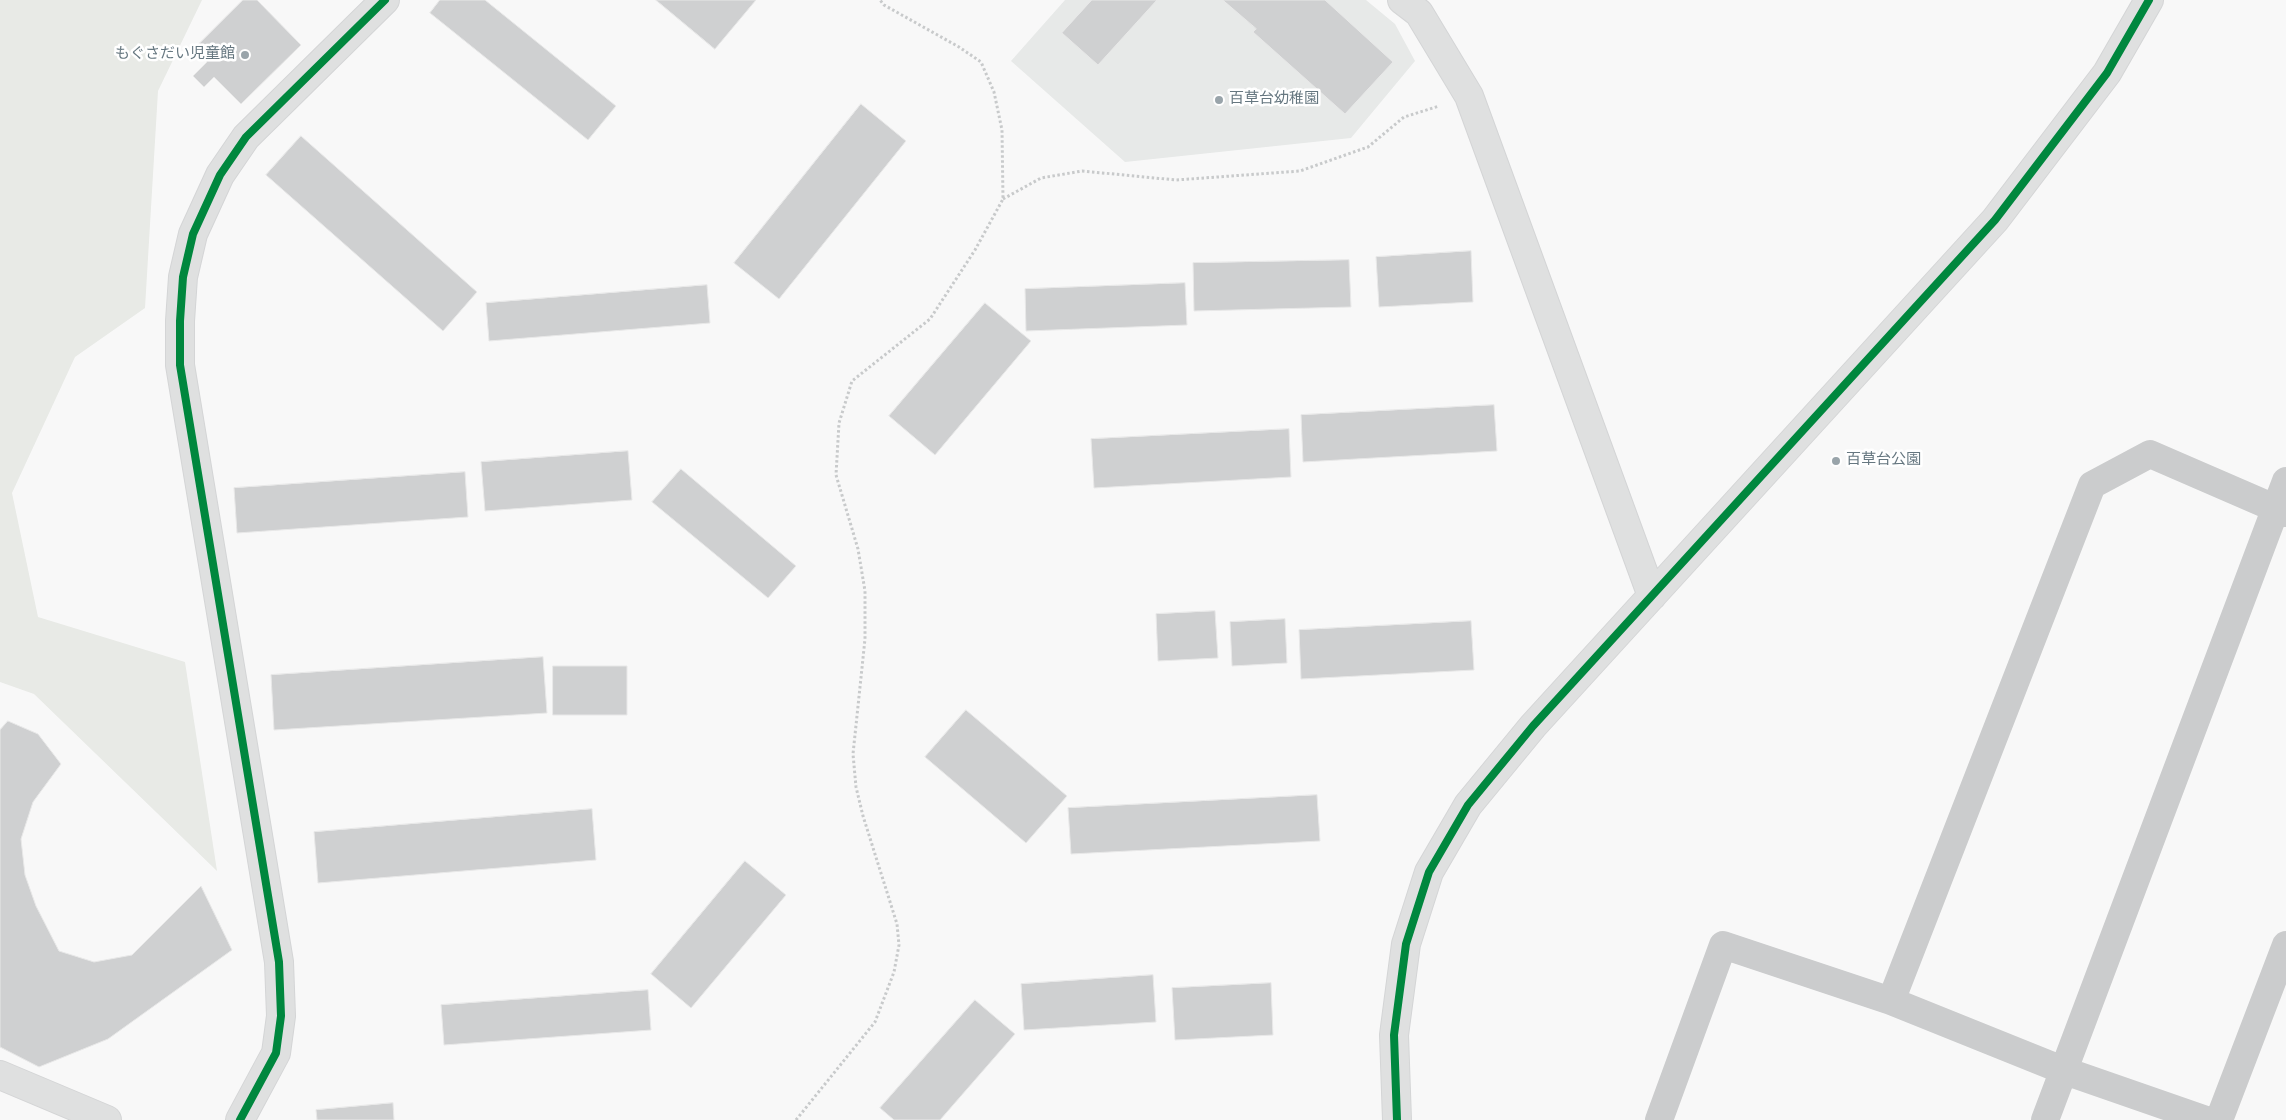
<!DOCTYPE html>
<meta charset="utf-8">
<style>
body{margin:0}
canvas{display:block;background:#f8f8f8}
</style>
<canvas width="2286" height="1120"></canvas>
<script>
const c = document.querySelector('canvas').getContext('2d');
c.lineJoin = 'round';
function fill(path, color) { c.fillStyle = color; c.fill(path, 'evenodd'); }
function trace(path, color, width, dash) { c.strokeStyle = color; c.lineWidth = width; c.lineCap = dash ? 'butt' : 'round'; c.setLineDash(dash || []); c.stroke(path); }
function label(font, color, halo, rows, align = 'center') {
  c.font = font + ' Overpass,"Noto Sans JP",sans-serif'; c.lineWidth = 5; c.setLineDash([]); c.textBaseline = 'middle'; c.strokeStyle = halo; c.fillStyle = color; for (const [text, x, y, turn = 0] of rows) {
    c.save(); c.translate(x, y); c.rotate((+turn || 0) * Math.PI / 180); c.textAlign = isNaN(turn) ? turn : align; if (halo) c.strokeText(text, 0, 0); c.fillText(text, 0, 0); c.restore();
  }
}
const built = new Path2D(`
 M 1065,0 L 1366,0 L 1395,24 L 1415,61 L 1351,138 L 1125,162 L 1011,61 Z`);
const green = new Path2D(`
 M 0,0 L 202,0 L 158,91 L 145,308 L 75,357 L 12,493 L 38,617 L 185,662 L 217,871 L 34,694 L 0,682 Z`);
const building = new Path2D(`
 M 243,0 L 257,0 L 301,45 L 241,104 L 214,77 L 204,87 L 193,76 L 207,62 L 194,49 Z
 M 440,0 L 485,0 L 616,106 L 588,140 L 430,13 Z
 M 656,0 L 756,0 L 715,49 Z
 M 1092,0 L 1157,0 L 1098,65 L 1062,33 Z
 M 1223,0 L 1325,0 L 1393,62 L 1345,114 L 1253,32 L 1256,29 Z
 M 861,104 L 906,141 L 779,299 L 734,263 Z
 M 301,136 L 477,292 L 443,331 L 266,175 Z
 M 1471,251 L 1473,302 L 1379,307 L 1376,257 Z
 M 1349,260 L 1351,307 L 1194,311 L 1193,263 Z
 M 1185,283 L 1187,325 L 1026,331 L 1025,289 Z
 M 707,285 L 710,323 L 489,341 L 486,303 Z
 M 985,303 L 1031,341 L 935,455 L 889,416 Z
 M 1494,405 L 1497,451 L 1303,462 L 1301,415 Z
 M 1289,429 L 1291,477 L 1094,488 L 1091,439 Z
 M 628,451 L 632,500 L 485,511 L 481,462 Z
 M 681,469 L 796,566 L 768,598 L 652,502 Z
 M 465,472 L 468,517 L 237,533 L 234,488 Z
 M 1215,611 L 1218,658 L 1158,661 L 1156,614 Z
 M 1285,619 L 1287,663 L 1232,666 L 1230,622 Z
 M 1471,621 L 1474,670 L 1301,679 L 1299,630 Z
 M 543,657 L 547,713 L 274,730 L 271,675 Z
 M 553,666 L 627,666 L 627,715 L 553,715 Z
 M 966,710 L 1067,796 L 1026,843 L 925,757 Z
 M 8,721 L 38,734 L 61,764 L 33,802 L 21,839 L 25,875 L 36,906 L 59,951 L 94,962 L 132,955 L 201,886 L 232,950 L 108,1039 L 39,1067 L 0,1047 L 0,730 Z
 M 1317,795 L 1320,841 L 1071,854 L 1068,808 Z
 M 592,809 L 596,860 L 318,883 L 314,832 Z
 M 745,861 L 786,895 L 691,1008 L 651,974 Z
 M 1153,975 L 1156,1022 L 1024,1030 L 1021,984 Z
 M 1271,983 L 1273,1035 L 1175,1040 L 1172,988 Z
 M 648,990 L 651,1030 L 444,1045 L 441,1005 Z
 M 975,1000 L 1015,1034 L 940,1120 L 894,1120 L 880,1108 Z
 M 393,1103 L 394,1120 L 317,1120 L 316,1110 Z`);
const path = new Path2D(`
 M 1003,199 L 1041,178 L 1082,171 L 1176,180 L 1300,171 L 1368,147 L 1404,117 L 1439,106
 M 796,1120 L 875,1022 L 894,972 L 899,945 L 897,924 L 863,816 L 856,787 L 853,754 L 865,639 L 865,591 L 858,549 L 836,475 L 839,423 L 852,381 L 930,319 L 975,250 L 1003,199 L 1002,130 L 994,92 L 981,62 L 959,47 L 884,5 L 880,0`);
const street = new Path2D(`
 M 1891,1001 L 2065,1071 L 2206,1120
 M 1659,1120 L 1723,945 L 1891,1001 L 2092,485 L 2150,454 L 2286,513
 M 2045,1120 L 2286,481
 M 2219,1120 L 2286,945`);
const secondary = new Path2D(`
 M 1402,0 L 1419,13 L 1469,96 L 1652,596
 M 0,1075 L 107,1120
 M 240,1120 L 276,1053 L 281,1016 L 279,962 L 180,365 L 180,321 L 183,277 L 193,234 L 220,175 L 246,137 L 385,0
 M 1397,1120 L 1394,1035 L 1406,944 L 1429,872 L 1468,805 L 1533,726 L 1995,220 L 2107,73 L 2149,0`);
const cycleway = new Path2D(`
 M 240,1120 L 276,1053 L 281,1016 L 279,962 L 180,365 L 180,321 L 183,277 L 193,234 L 220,175 L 246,137 L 385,0
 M 1397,1120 L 1394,1035 L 1406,944 L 1429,872 L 1468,805 L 1533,726 L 1995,220 L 2107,73 L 2149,0`);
const markers = [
 [245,55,5,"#99a4aa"],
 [1219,100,5,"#99a4aa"],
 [1836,461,5,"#99a4aa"]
];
const poiNames = [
 ["もぐさだい児童館",235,55,"right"],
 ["百草台幼稚園",1229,100],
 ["百草台公園",1846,461]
];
fill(built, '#e7e9e8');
fill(green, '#e8eae6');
fill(building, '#cfd0d1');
trace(building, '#e8e8e8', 1);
trace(secondary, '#d4d5d6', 30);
trace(path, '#c8cacb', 3, [2.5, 2.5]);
trace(street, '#cbcccd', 28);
trace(secondary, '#dfe0e0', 28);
trace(cycleway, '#00873e', 8);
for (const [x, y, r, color] of markers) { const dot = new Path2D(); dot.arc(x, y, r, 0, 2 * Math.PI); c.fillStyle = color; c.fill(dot); trace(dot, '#fff', 2); }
label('15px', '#667780', '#fff', poiNames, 'left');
</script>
